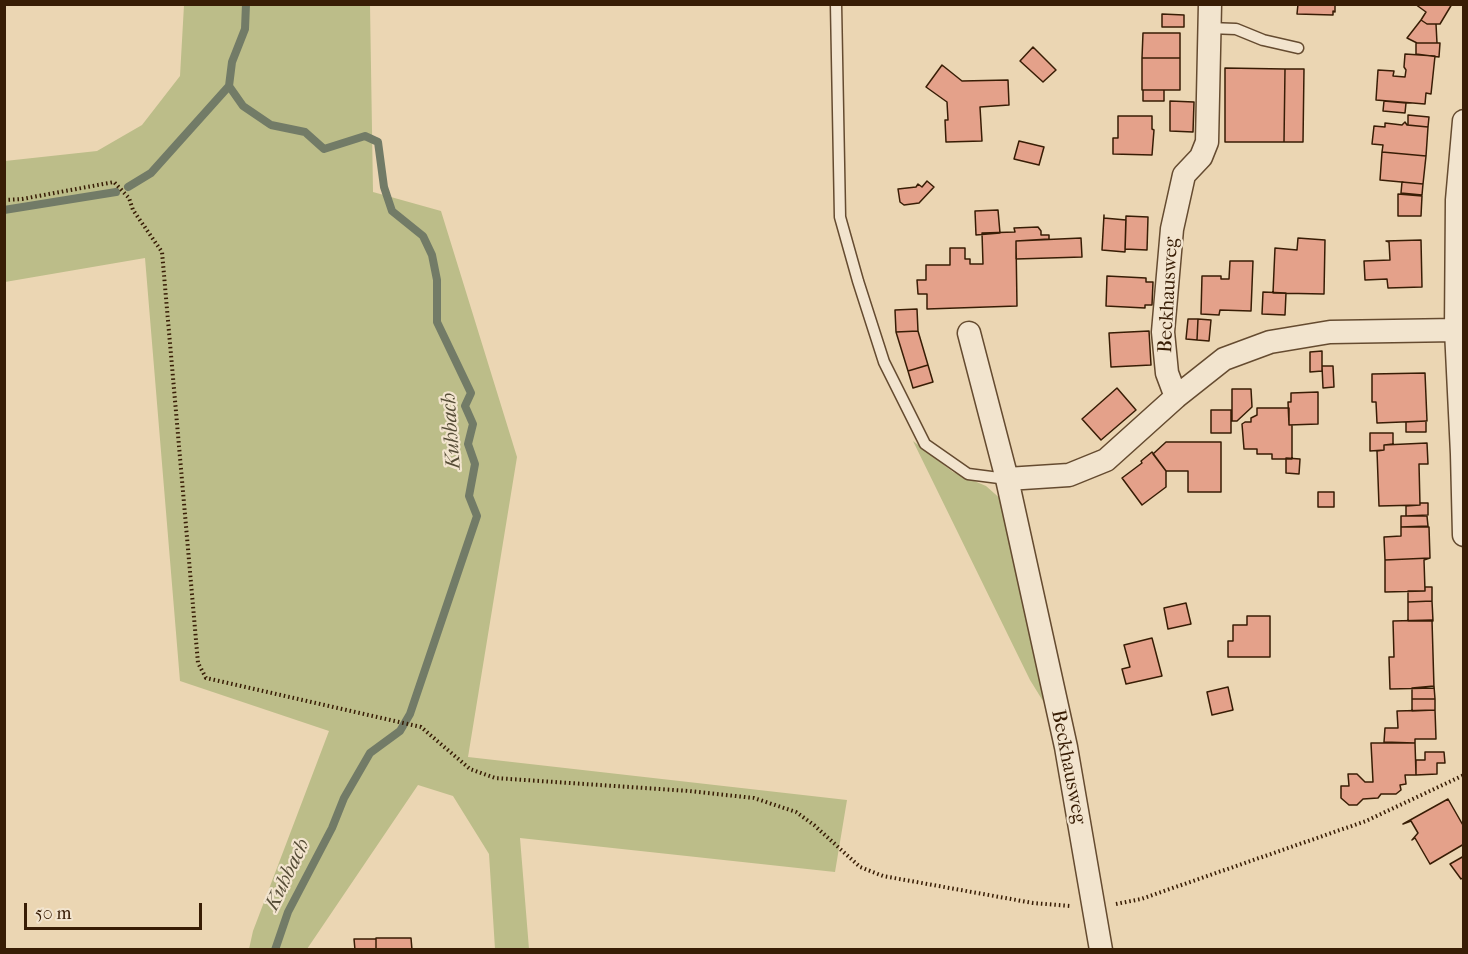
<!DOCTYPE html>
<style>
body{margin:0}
#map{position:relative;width:1468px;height:954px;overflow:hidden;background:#ebd6b3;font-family:"IM FELL French Canon",serif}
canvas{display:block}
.frame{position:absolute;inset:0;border:6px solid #381d05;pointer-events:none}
.scale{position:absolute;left:24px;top:903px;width:178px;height:27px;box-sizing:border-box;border:3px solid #381d05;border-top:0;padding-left:8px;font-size:18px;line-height:21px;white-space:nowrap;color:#381d05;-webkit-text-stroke:4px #f2e4ce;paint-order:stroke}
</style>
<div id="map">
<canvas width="1468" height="954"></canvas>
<div class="frame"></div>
<div class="scale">50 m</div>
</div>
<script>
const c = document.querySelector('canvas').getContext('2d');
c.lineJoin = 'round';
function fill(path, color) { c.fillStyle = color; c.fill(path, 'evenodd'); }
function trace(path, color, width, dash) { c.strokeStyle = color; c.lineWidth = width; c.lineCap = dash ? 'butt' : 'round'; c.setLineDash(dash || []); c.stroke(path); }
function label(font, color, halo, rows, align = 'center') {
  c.font = font + ' "IM FELL French Canon",serif'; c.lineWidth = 4.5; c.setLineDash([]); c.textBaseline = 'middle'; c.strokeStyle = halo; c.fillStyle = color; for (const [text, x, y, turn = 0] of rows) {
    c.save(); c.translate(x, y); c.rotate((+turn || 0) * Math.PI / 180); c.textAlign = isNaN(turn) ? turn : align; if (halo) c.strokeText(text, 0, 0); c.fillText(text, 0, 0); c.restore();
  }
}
const green = new Path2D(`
 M 184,5 L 370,5 L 373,192 L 441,211 L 517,457 L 468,757 L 847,800 L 835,872 L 520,838 L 529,949 L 495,949 L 489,854 L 453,796 L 418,785 L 307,949 L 249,949 L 253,931 L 329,731 L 180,681 L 145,258 L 5,282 L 5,161 L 97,151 L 142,125 L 180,76 Z
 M 913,441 L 953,472 L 986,486 L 1003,501 L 1051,714 L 1030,680 Z`);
const stream = new Path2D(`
 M 246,4 L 245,29 L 232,62 L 229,86 L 243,106 L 271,125 L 305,132 L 324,149 L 365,136 L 378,142 L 384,187 L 392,211 L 423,236 L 432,255 L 437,280 L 437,322 L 471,393 L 465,406 L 473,424 L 468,444 L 475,464 L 469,496 L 477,516 L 410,714 L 400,731 L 370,753 L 344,798 L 332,828 L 288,912 L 275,950
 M 128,187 L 151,173 L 229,86
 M 4,210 L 116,192`);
const building = new Path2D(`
 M 1298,4 L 1335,4 L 1335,12 L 1333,11 L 1333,15 L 1297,14 Z
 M 1415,4 L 1452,4 L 1440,24 L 1427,24 L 1421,20 L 1426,12 Z
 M 1162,14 L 1184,15 L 1184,27 L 1162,27 Z
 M 1421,20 L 1427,24 L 1436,24 L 1437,43 L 1417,43 L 1407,38 Z
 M 1143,33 L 1180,33 L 1180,58 L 1142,58 Z
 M 1416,43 L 1440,43 L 1439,57 L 1416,54 Z
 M 1033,47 L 1056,70 L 1043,82 L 1020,61 Z
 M 1405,54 L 1435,56 L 1431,94 L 1426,93 L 1425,104 L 1376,100 L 1378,70 L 1394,71 L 1393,76 L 1405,77 L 1406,70 L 1404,67 Z
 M 1142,58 L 1180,58 L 1180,90 L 1142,90 Z
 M 942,65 L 962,81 L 1008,80 L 1009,105 L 980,107 L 982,141 L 946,142 L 945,120 L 948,120 L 947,102 L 926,87 Z
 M 1225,68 L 1285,69 L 1284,142 L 1225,142 Z
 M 1285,69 L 1304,69 L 1303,142 L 1284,142 Z
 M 1143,90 L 1164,90 L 1164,101 L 1143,101 Z
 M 1170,101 L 1194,102 L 1193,132 L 1170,131 Z
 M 1384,101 L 1406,103 L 1405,113 L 1383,111 Z
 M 1408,115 L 1429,117 L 1428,127 L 1408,125 Z
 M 1118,116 L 1152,116 L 1152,129 L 1154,130 L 1152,155 L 1113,154 L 1113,138 L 1118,138 Z
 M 1405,122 L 1407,125 L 1428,127 L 1426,156 L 1382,152 L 1383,145 L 1372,144 L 1374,126 L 1385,127 L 1385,123 L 1402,125 Z
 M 1019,141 L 1044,147 L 1039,165 L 1014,159 Z
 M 1382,152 L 1426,156 L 1423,184 L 1380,180 Z
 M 927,181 L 934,187 L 919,203 L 904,205 L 900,202 L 898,189 L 916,187 L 918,184 L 922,187 Z
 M 1402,182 L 1423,184 L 1422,195 L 1401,193 Z
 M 1398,194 L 1422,196 L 1421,216 L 1398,216 Z
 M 998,210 L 1000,233 L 976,235 L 975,211 Z
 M 1104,215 L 1104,218 L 1126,220 L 1125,252 L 1102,250 Z
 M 1126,216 L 1148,217 L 1147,250 L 1125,249 Z
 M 1038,227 L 1041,231 L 1041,235 L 1049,235 L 1049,239 L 1016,241 L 1017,306 L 927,309 L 927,294 L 918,294 L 917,280 L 926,280 L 926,265 L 950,265 L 950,248 L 965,248 L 965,259 L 970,259 L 970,264 L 983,264 L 982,233 L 1015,232 L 1014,228 Z
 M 1081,238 L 1082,257 L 1016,259 L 1016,241 Z
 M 1298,238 L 1325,240 L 1324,294 L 1273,293 L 1275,248 L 1297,250 Z
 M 1421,240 L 1422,287 L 1388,288 L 1387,279 L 1365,280 L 1364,261 L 1390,260 L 1389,242 L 1386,241 Z
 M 1230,261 L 1253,261 L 1251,311 L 1220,310 L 1219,315 L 1201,314 L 1202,276 L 1221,276 L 1221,279 L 1229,279 Z
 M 1107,276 L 1146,278 L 1146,282 L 1153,282 L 1152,305 L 1145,305 L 1145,308 L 1106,306 Z
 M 1263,292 L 1286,293 L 1285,315 L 1262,314 Z
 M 917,309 L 918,331 L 896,332 L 895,310 Z
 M 1188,319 L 1198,319 L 1197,340 L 1186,339 Z
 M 1198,319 L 1211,320 L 1209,341 L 1197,340 Z
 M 918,331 L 928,365 L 908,371 L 896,332 Z
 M 1149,331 L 1151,365 L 1111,367 L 1109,333 Z
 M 1322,351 L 1322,371 L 1310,372 L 1310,352 Z
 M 928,365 L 933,382 L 913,388 L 908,371 Z
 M 1322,366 L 1333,366 L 1334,387 L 1323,388 Z
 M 1425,373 L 1427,421 L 1377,423 L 1376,402 L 1372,402 L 1372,374 Z
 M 1117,388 L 1136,410 L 1101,440 L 1082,419 Z
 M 1232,389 L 1251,389 L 1252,407 L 1237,421 L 1232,421 Z
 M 1318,392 L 1318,424 L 1289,425 L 1288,402 L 1291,402 L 1291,393 Z
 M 1257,408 L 1289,408 L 1289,425 L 1292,425 L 1292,459 L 1272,459 L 1272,454 L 1257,454 L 1257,449 L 1244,449 L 1242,424 L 1245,422 L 1251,422 L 1251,418 L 1257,415 Z
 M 1211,410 L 1231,410 L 1231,433 L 1211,433 Z
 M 1426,421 L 1426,432 L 1406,432 L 1406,422 Z
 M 1370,433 L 1393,433 L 1393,444 L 1384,445 L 1384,450 L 1370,451 Z
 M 1166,442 L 1221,442 L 1221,492 L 1188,492 L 1188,471 L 1166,471 L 1153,454 Z
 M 1427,443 L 1428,464 L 1419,464 L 1420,505 L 1379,506 L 1377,451 L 1384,450 L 1384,445 Z
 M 1152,452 L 1166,471 L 1166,487 L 1142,505 L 1122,478 L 1142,463 L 1141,461 Z
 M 1286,458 L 1300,459 L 1299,474 L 1286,473 Z
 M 1318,492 L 1334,492 L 1334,507 L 1318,507 Z
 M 1420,503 L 1428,503 L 1428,515 L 1406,516 L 1406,506 L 1420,505 Z
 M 1401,516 L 1427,516 L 1428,526 L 1401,527 Z
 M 1401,527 L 1429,527 L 1430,558 L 1385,560 L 1384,537 L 1401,536 Z
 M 1430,558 L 1424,560 L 1425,591 L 1385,592 L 1385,560 Z
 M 1425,587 L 1432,587 L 1432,601 L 1408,602 L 1408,591 L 1425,591 Z
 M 1432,601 L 1433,621 L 1408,621 L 1408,602 Z
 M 1186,603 L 1191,624 L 1168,629 L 1164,608 Z
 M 1247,616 L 1270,616 L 1270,657 L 1228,657 L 1228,641 L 1233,641 L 1233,625 L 1247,625 Z
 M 1432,620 L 1434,688 L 1390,689 L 1389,657 L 1394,657 L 1393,621 Z
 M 1152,638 L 1162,676 L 1126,684 L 1122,669 L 1130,667 L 1124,645 Z
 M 1434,686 L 1435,699 L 1412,699 L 1412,688 Z
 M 1228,687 L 1233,710 L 1212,715 L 1207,692 Z
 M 1412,699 L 1435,699 L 1435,710 L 1412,711 Z
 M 1435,710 L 1436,739 L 1415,739 L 1415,743 L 1384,742 L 1385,728 L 1398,728 L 1397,711 Z
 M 1371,743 L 1415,743 L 1416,775 L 1405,775 L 1406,784 L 1400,785 L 1401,790 L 1396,794 L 1381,794 L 1378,798 L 1363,799 L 1357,805 L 1349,805 L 1341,798 L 1341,786 L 1349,786 L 1348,774 L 1357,774 L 1365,782 L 1373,782 Z
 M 1425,752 L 1444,752 L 1445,763 L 1437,763 L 1437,774 L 1416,775 L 1416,760 L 1425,760 Z
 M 1448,799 L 1464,827 L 1464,844 L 1430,864 L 1415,838 L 1412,840 L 1418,833 L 1411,821 L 1403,824 Z
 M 1464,856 L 1464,877 L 1461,879 L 1450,864 Z
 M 376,938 L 411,938 L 412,950 L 376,950 Z
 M 354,939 L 376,939 L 376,950 L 355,950 Z`);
const path = new Path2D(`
 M 4,200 L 22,199 L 114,182 L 129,198 L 133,210 L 162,252 L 198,663 L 206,678 L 421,727 L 470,769 L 495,778 L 689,791 L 754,798 L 796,812 L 814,825 L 860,867 L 883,876 L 1033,903 L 1070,906
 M 1116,904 L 1141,899 L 1366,821 L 1464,775`);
const service = new Path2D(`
 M 836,4 L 840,217 L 858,281 L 884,362 L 925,444 L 968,474 L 1007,479
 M 1209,28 L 1236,29 L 1263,40 L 1298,48`);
const minor = new Path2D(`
 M 1456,330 L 1457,200 L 1464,121
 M 969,333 L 1007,479 L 1066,747 L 1101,950
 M 1176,397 L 1167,373 L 1163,332 L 1172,229 L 1184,175 L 1201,157 L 1207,142 L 1210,4
 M 1007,479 L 1069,475 L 1106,460 L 1176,397 L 1224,359 L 1270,342 L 1330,332 L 1456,330 L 1462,454 L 1464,535`);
const streetNames = [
 ["Beckhausweg",1169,295,-87],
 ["Beckhausweg",1068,767,79]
];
const waterNames = [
 ["Kuhbach",452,431,-94],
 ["Kuhbach",288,875,-64]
];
fill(green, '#bcbd89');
trace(stream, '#727b67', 8);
fill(building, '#e4a18a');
trace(building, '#381d05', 1.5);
trace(service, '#654b30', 13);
trace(minor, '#654b30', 25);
trace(path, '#381d05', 4, [1.5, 3]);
trace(service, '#f2e4ce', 10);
trace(minor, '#f2e4ce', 22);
label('20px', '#381d05', '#f2e4ce', streetNames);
label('italic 21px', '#554c36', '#f2e4ce', waterNames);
</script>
